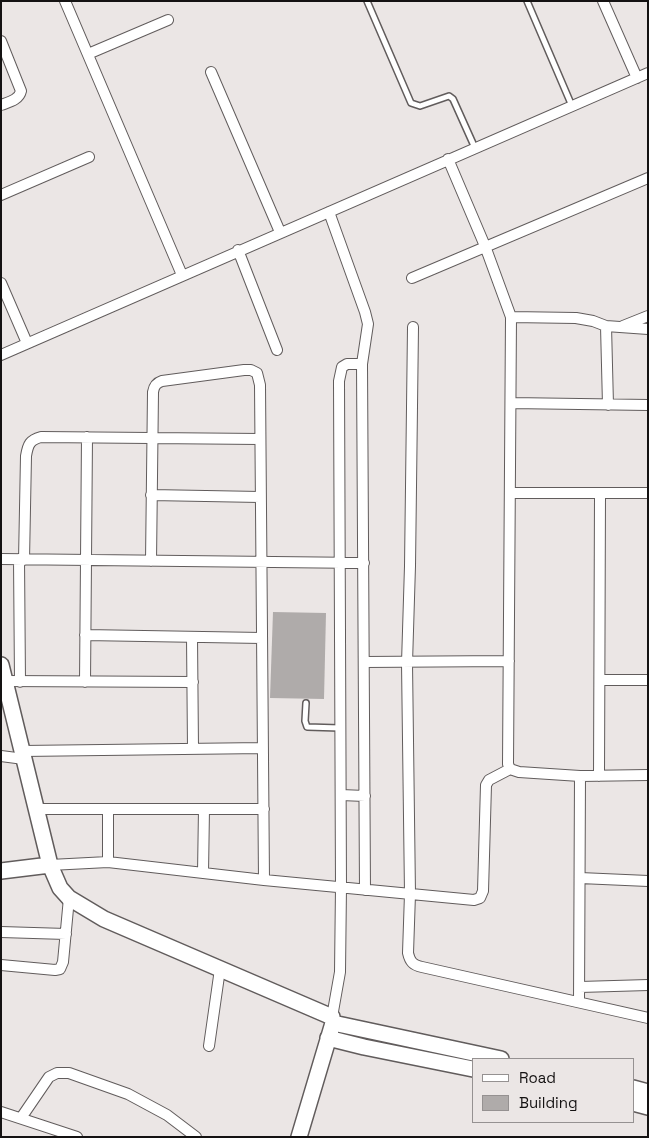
<!DOCTYPE html>
<style>
body{margin:0}
#map{position:relative;width:649px;height:1138px;overflow:hidden;background:#ebe6e5;font-family:"Space Grotesk",sans-serif}
canvas{display:block}
.frame{position:absolute;inset:0;border:2px solid #141212;pointer-events:none}
.legend{position:absolute;left:472px;top:1058px;width:162px;height:65px;box-sizing:border-box;background:#ebe6e5;border:1px solid #959191;margin:0;padding:6px 9px;list-style:none;font-size:15px;color:#141212}
.legend li{display:flex;align-items:center;gap:10px;height:25px}
.legend b{width:25px;border:1px solid #959191}
</style>
<div id="map">
<canvas width="649" height="1138"></canvas>
<div class="frame"></div>
<ul class="legend">
<li><b style="height:6px;background:#fff"></b>Road</li>
<li><b style="height:14px;background:#afabaa"></b>Building</li>
</ul>
</div>
<script>
const c = document.querySelector('canvas').getContext('2d');
c.lineJoin = 'round';
function fill(path, color) { c.fillStyle = color; c.fill(path, 'evenodd'); }
function trace(path, color, width, dash) { c.strokeStyle = color; c.lineWidth = width; c.lineCap = dash ? 'butt' : 'round'; c.setLineDash(dash || []); c.stroke(path); }
const building = new Path2D(`
 M 273,612 L 326,613 L 324,699 L 270,698 Z`);
const lane = new Path2D(`
 M 367,1 L 411,103 L 420,106 L 449,96 L 453,99 L 475,148
 M 527,1 L 572,106
 M 306,703 L 305,721 L 307,727 L 340,728`);
const street = new Path2D(`
 M 65,1 L 182,275
 M 603,1 L 637,78
 M 1,41 L 21,91 C 19,100 9,102 1,105
 M 88,54 L 168,20
 M 211,72 L 280,232
 M 448,159 L 485,246 L 511,317 L 508,764 L 510,769 L 519,772 L 580,776 L 648,775
 M 1,195 L 89,157
 M 329,212 L 365,312 L 368,324 L 362,364 L 365,890
 M 238,250 L 277,350
 M 412,278 L 648,178
 M 1,283 L 27,343
 M 511,317 L 576,318 L 593,321 L 606,326 L 648,329
 M 606,326 L 608,405
 M 623,326 L 648,316
 M 413,327 L 410,566 L 407,663 L 410,894 L 408,953 C 410,962 413,965 422,967 L 648,1018
 M 1,355 L 648,73
 M 511,403 L 648,405
 M 510,493 L 648,493
 M 151,495 L 260,497
 M 1,559 L 364,563
 M 19,559 L 20,682
 M 24,560 L 26,456 C 28,444 30,440 41,437 L 260,439
 M 151,561 L 153,392 C 154,386 156,383 162,381 L 244,370 L 251,370 L 257,373 L 260,385 L 264,880
 M 85,635 L 262,638
 M 192,637 L 193,749
 M 364,662 L 509,661
 M 600,680 L 648,680
 M 5,681 L 193,682
 M 85,682 L 87,437
 M 22,751 L 263,748
 M 1,756 L 24,759
 M 599,776 L 600,494
 M 341,795 L 365,796
 M 37,809 L 264,809
 M 108,862 L 108,809
 M 50,865 L 108,862 L 264,880 L 474,900 L 480,898 L 483,891 L 486,785 L 489,780 L 510,769
 M 203,873 L 204,809
 M 580,878 L 648,881
 M 1,932 L 66,934
 M 1,965 L 55,970 L 60,969 L 63,962 L 69,898
 M 580,987 L 648,985
 M 579,1002 L 580,776
 M 332,1017 L 340,972 L 341,887 L 339,381 L 342,367 L 347,364 L 362,364
 M 209,1046 L 220,969
 M 1,1112 L 77,1137
 M 21,1118 L 49,1077 L 57,1073 L 69,1073 L 128,1094 L 167,1115 L 196,1137`);
const secondary = new Path2D(`
 M 1,665 L 50,865 L 60,888 L 69,898 L 104,919 L 332,1017 L 333,1023 L 299,1137
 M 1,871 L 50,865
 M 333,1023 L 501,1059
 M 328,1038 L 364,1047 L 473,1069
 M 633,1088 L 648,1092
 M 633,1103 L 648,1107`);
fill(building, '#afabaa');
trace(lane, '#615c5c', 8);
trace(street, '#615c5c', 12);
trace(secondary, '#615c5c', 18);
trace(lane, '#fff', 5);
trace(street, '#fff', 10);
trace(secondary, '#fff', 15);
</script>
